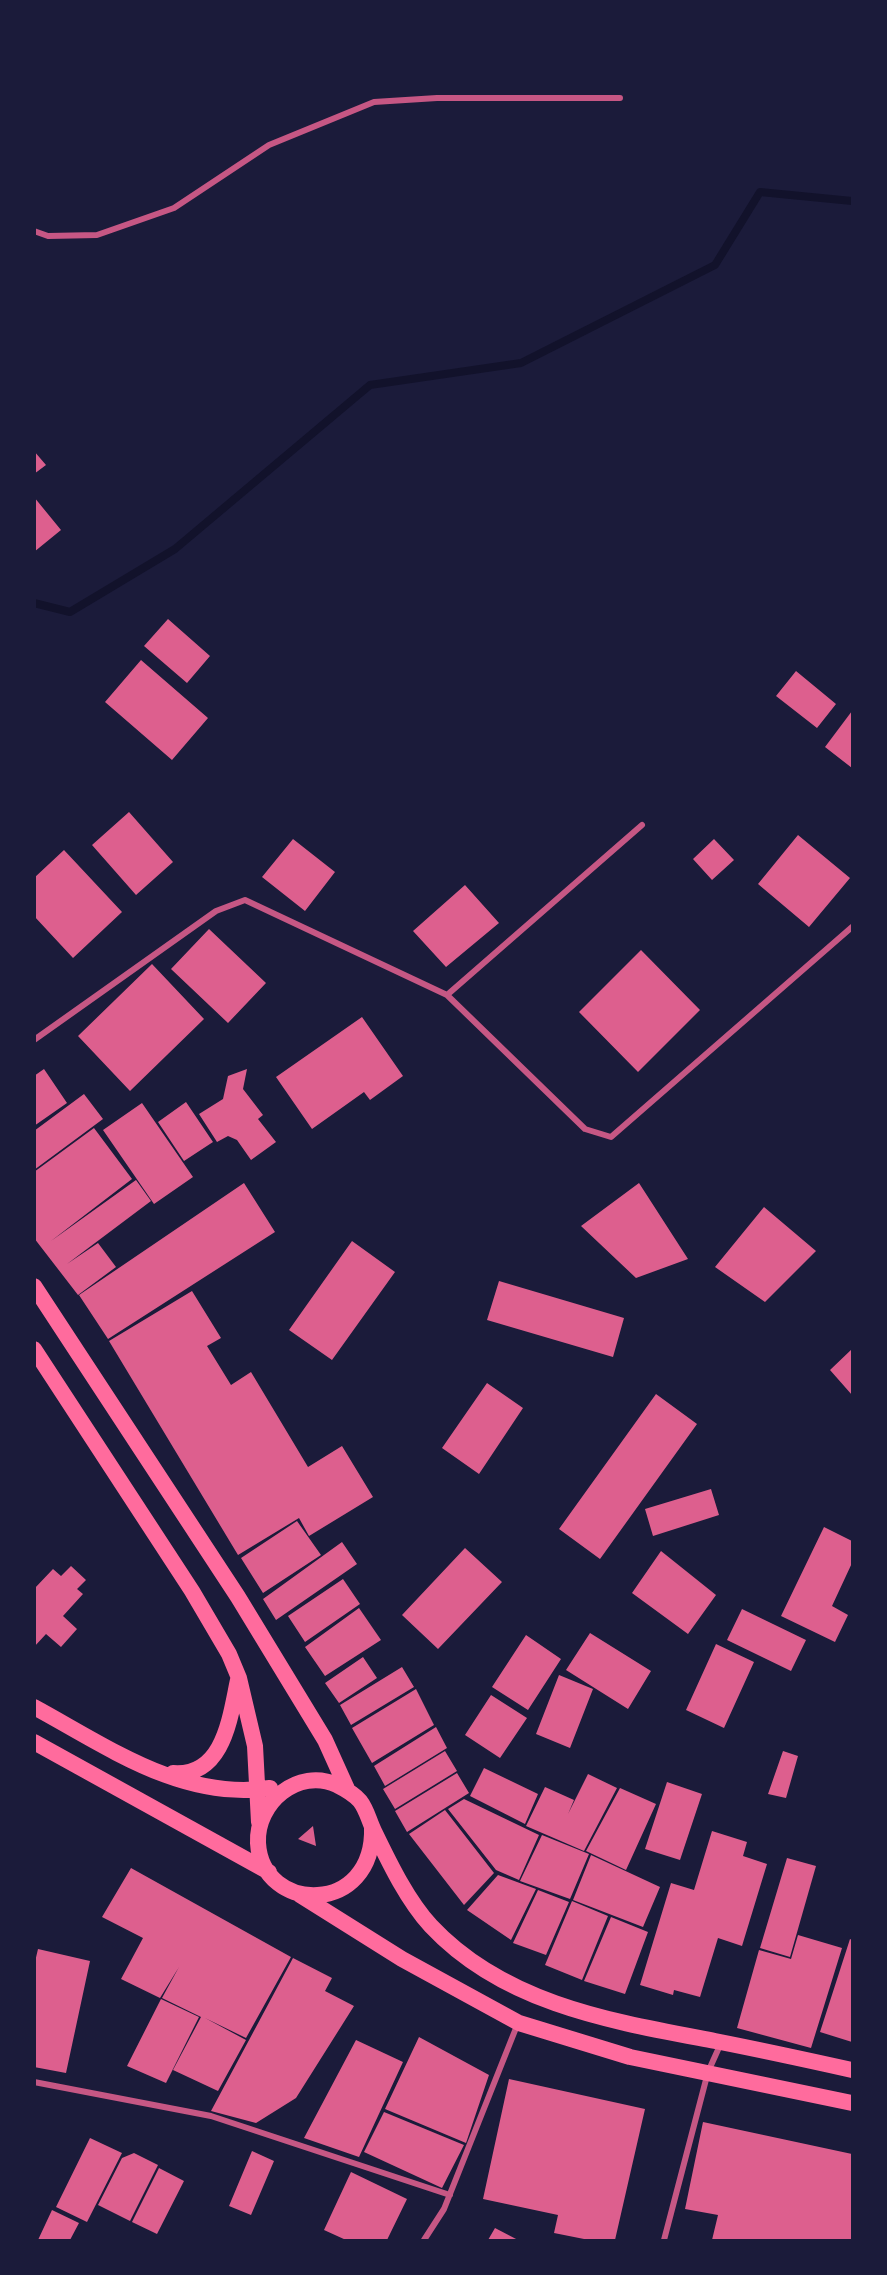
<!DOCTYPE html>
<style>
body{margin:0}
#map{position:relative;width:887px;height:2275px;overflow:hidden;background:#1b1b3a;font-family:Barlow,sans-serif}
canvas{display:block}
.frame{position:absolute;inset:0;border:36px solid #1b1b3a;pointer-events:none}
</style>
<div id="map">
<canvas width="887" height="2275"></canvas>
<div class="frame"></div>
</div>
<script>
const c = document.querySelector('canvas').getContext('2d');
c.lineJoin = 'round';
function trace(path, color, width, dash) { c.strokeStyle = color; c.lineWidth = width; c.lineCap = dash ? 'butt' : 'round'; c.setLineDash(dash || []); c.stroke(path); }
function fill(path, color) { c.fillStyle = color; c.fill(path, 'evenodd'); }
const stream = new Path2D(`
 M 34,603 L 70,612 L 175,549 L 370,385 L 521,363 L 715,265 L 760,192 L 852,201`);
const building = new Path2D(`
 M 34,451 L 46,465 L 34,474 Z
 M 34,497 L 61,530 L 34,552 Z
 M 168,619 L 210,656 L 187,683 L 144,646 Z
 M 141,660 L 208,718 L 172,760 L 105,702 Z
 M 796,671 L 836,704 L 817,728 L 776,696 Z
 M 852,711 L 852,768 L 825,747 Z
 M 129,812 L 173,862 L 136,895 L 92,845 Z
 M 798,835 L 850,878 L 809,927 L 758,884 Z
 M 293,839 L 335,872 L 305,911 L 262,877 Z
 M 714,839 L 734,860 L 712,880 L 693,859 Z
 M 64,850 L 122,912 L 73,958 L 34,916 L 34,878 Z
 M 465,885 L 499,923 L 446,967 L 413,931 Z
 M 209,929 L 266,983 L 228,1023 L 171,969 Z
 M 641,950 L 700,1010 L 638,1072 L 579,1012 Z
 M 152,964 L 204,1019 L 130,1091 L 78,1036 Z
 M 362,1017 L 403,1076 L 370,1100 L 364,1092 L 312,1129 L 276,1077 Z
 M 44,1069 L 67,1103 L 34,1126 L 34,1076 Z
 M 247,1069 L 243,1089 L 263,1115 L 258,1119 L 276,1142 L 251,1160 L 237,1140 L 228,1136 L 217,1142 L 199,1114 L 223,1099 L 228,1076 Z
 M 84,1094 L 103,1119 L 34,1170 L 34,1131 Z
 M 186,1102 L 213,1142 L 184,1161 L 158,1122 Z
 M 142,1103 L 193,1177 L 154,1204 L 103,1130 Z
 M 94,1128 L 132,1179 L 51,1241 L 136,1180 L 151,1201 L 67,1264 L 98,1243 L 116,1267 L 78,1295 L 34,1238 L 34,1172 Z
 M 244,1183 L 275,1232 L 108,1339 L 79,1295 Z
 M 639,1183 L 688,1259 L 636,1278 L 581,1226 Z
 M 764,1207 L 816,1251 L 765,1302 L 715,1267 Z
 M 352,1241 L 395,1272 L 332,1360 L 289,1330 Z
 M 499,1281 L 624,1318 L 613,1357 L 487,1320 Z
 M 192,1291 L 221,1338 L 207,1346 L 231,1385 L 251,1372 L 308,1467 L 342,1446 L 373,1497 L 309,1536 L 299,1518 L 238,1555 L 109,1341 Z
 M 852,1349 L 852,1395 L 830,1370 Z
 M 487,1383 L 523,1408 L 479,1474 L 442,1448 Z
 M 656,1394 L 697,1424 L 600,1559 L 559,1529 Z
 M 711,1489 L 719,1515 L 653,1536 L 645,1509 Z
 M 297,1521 L 321,1555 L 263,1593 L 241,1558 Z
 M 824,1527 L 852,1541 L 852,1563 L 832,1606 L 848,1615 L 835,1642 L 781,1616 Z
 M 342,1542 L 357,1564 L 276,1620 L 263,1599 Z
 M 465,1548 L 502,1582 L 438,1649 L 402,1615 Z
 M 661,1551 L 716,1595 L 688,1634 L 632,1593 Z
 M 71,1566 L 86,1580 L 77,1589 L 83,1594 L 63,1616 L 77,1629 L 61,1647 L 46,1634 L 34,1647 L 34,1589 L 53,1569 L 61,1576 Z
 M 343,1579 L 360,1604 L 305,1642 L 288,1616 Z
 M 359,1608 L 381,1640 L 325,1676 L 305,1647 Z
 M 742,1609 L 806,1640 L 791,1671 L 727,1640 Z
 M 590,1633 L 651,1671 L 628,1709 L 566,1670 Z
 M 526,1635 L 561,1659 L 528,1710 L 492,1687 Z
 M 716,1644 L 754,1662 L 724,1728 L 686,1710 Z
 M 363,1657 L 377,1678 L 339,1703 L 325,1683 Z
 M 402,1667 L 414,1687 L 351,1725 L 340,1705 Z
 M 559,1675 L 593,1689 L 570,1748 L 536,1734 Z
 M 416,1689 L 434,1725 L 372,1763 L 352,1728 Z
 M 491,1695 L 527,1718 L 500,1758 L 465,1735 Z
 M 436,1727 L 447,1748 L 385,1786 L 374,1766 Z
 M 445,1751 L 457,1771 L 395,1809 L 383,1789 Z
 M 783,1751 L 798,1756 L 786,1798 L 768,1794 Z
 M 484,1768 L 538,1794 L 525,1824 L 470,1796 Z
 M 457,1773 L 469,1793 L 407,1832 L 395,1811 Z
 M 588,1774 L 617,1788 L 584,1851 L 526,1826 L 545,1787 L 574,1800 L 568,1814 Z
 M 667,1782 L 702,1794 L 680,1860 L 645,1849 Z
 M 620,1788 L 656,1804 L 626,1870 L 586,1851 Z
 M 464,1799 L 539,1835 L 519,1880 L 496,1870 L 448,1809 Z
 M 445,1810 L 494,1873 L 464,1905 L 409,1834 Z
 M 313,1826 L 316,1846 L 298,1839 Z
 M 712,1831 L 747,1842 L 743,1856 L 767,1864 L 742,1946 L 718,1938 L 700,1997 L 674,1990 L 673,1995 L 640,1985 L 671,1883 L 694,1890 Z
 M 542,1835 L 589,1854 L 570,1899 L 520,1881 Z
 M 591,1855 L 660,1887 L 643,1927 L 573,1900 Z
 M 787,1858 L 816,1866 L 790,1957 L 760,1948 Z
 M 131,1868 L 291,1957 L 246,2038 L 205,2018 L 246,2040 L 218,2091 L 173,2070 L 201,2017 L 162,1998 L 179,1967 L 160,1998 L 121,1979 L 143,1938 L 102,1917 Z
 M 498,1875 L 536,1889 L 511,1940 L 467,1910 Z
 M 538,1890 L 569,1902 L 546,1955 L 513,1943 Z
 M 572,1901 L 608,1916 L 582,1980 L 545,1965 Z
 M 611,1917 L 648,1932 L 625,1994 L 584,1981 Z
 M 798,1935 L 842,1948 L 811,2048 L 737,2028 L 759,1950 L 791,1959 Z
 M 850,1939 L 852,1940 L 852,2042 L 820,2032 Z
 M 38,1949 L 90,1961 L 66,2073 L 34,2067 L 34,1966 Z
 M 293,1958 L 332,1978 L 325,1991 L 354,2006 L 296,2098 L 256,2123 L 211,2111 Z
 M 161,1999 L 199,2017 L 166,2083 L 127,2066 Z
 M 419,2037 L 489,2075 L 466,2143 L 385,2109 Z
 M 356,2040 L 403,2062 L 359,2157 L 304,2138 Z
 M 509,2079 L 645,2109 L 615,2240 L 589,2240 L 554,2233 L 558,2215 L 483,2199 Z
 M 384,2112 L 464,2145 L 442,2188 L 364,2152 Z
 M 703,2122 L 852,2154 L 852,2240 L 712,2240 L 718,2215 L 685,2209 Z
 M 90,2138 L 122,2153 L 87,2222 L 56,2207 Z
 M 252,2151 L 274,2161 L 251,2215 L 229,2206 Z
 M 134,2153 L 158,2165 L 130,2221 L 98,2205 L 122,2158 Z
 M 159,2168 L 184,2181 L 157,2234 L 132,2222 Z
 M 351,2172 L 407,2199 L 387,2240 L 346,2240 L 324,2230 Z
 M 52,2210 L 79,2223 L 70,2240 L 38,2240 Z
 M 495,2228 L 518,2240 L 488,2240 Z`);
const minor = new Path2D(`
 M 34,231 L 48,236 L 97,235 L 174,208 L 269,145 L 374,102 L 437,98 L 620,98
 M 447,995 L 642,825
 M 34,1040 L 216,911 L 245,900 L 447,995 L 585,1129 L 611,1137 L 852,927
 M 34,2082 L 211,2116 L 450,2195
 M 424,2240 L 444,2209 L 518,2023
 M 664,2240 L 708,2072 L 721,2043`);
const trunk = new Path2D(`
 M 34,1286 L 238,1597 L 325,1740 L 348,1791
 M 34,1349 L 192,1591 L 229,1654 L 239,1678 L 255,1746 L 259,1822
 M 34,1707 C 108,1747 182,1801 270,1788
 M 34,1742 L 269,1872
 M 173,1773 C 224,1777 230,1717 238,1680
 M 372,1827 C 375,1916 262,1914 258,1843 C 256,1803 298,1767 337,1785 C 345,1789 354,1794 360,1801 C 367,1810 369,1821 374,1831 C 389,1862 407,1900 431,1926 C 505,2005 615,2022 715,2041 C 761,2050 807,2060 852,2070
 M 300,1895 L 402,1959 L 519,2023 L 630,2057 L 852,2103`);
trace(stream, '#12122b', 8);
fill(building, '#dd5f8e');
trace(minor, '#c65784', 6);
trace(trunk, '#ff6b9d', 16);
</script>
